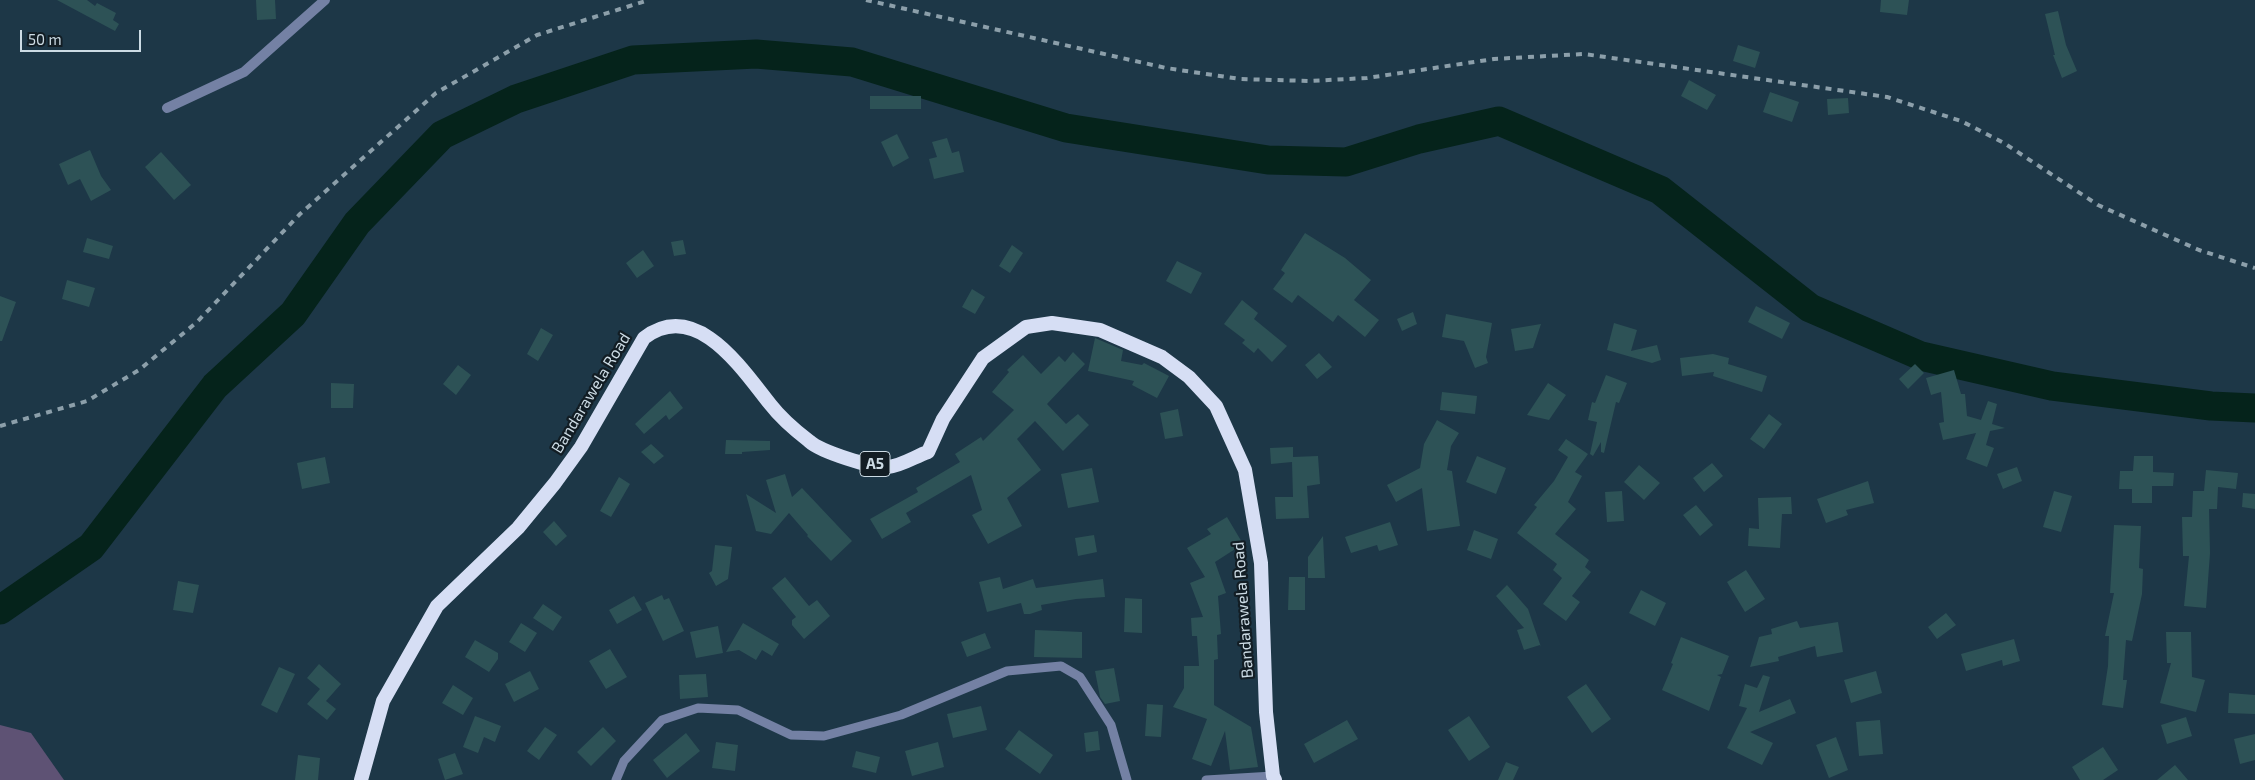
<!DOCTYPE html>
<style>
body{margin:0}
#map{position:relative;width:2255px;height:780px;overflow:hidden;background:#1d3747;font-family:"Exo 2",sans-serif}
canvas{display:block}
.scale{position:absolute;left:20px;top:30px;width:121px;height:22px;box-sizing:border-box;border:2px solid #ccdbe4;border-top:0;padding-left:6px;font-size:15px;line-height:18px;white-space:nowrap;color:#ccdbe4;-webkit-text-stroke:4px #121d24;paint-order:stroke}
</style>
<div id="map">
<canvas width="2255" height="780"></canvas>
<div class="scale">50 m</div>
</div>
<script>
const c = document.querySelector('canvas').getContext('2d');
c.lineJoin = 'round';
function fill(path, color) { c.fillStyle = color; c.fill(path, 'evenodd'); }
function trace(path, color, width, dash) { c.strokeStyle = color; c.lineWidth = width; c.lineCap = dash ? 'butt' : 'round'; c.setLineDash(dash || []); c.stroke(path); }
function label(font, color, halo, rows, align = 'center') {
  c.font = font + ' "Exo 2",sans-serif'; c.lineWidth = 4.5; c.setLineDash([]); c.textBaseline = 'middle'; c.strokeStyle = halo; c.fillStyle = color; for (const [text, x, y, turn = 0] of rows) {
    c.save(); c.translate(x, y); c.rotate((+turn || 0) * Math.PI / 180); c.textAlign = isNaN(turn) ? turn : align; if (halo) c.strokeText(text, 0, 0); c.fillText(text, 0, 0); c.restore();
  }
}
const green = new Path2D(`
 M 0,725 L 31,733 L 64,780 L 0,780 Z`);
const river = new Path2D(`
 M 0,610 L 91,547 L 215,386 L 293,314 L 357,223 L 442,135 L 516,99 L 633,60 L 756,54 L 852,62 L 1066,128 L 1268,160 L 1346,162 L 1419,139 L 1499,121 L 1660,190 L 1810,308 L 1921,356 L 2052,386 L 2211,406 L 2255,408`);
const building = new Path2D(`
 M 57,0 L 87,0 L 95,6 L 97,3 L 116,13 L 113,20 L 119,24 L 115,31 Z
 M 256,0 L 275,0 L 276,19 L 257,20 Z
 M 1881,0 L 1909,0 L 1907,15 L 1880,12 Z
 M 2058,11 L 2066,45 L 2077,71 L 2062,78 L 2053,55 L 2055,55 L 2045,14 Z
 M 1738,45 L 1760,52 L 1755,68 L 1733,61 Z
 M 1689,80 L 1716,95 L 1707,110 L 1681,96 Z
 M 1770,92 L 1799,102 L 1792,122 L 1763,112 Z
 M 870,96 L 921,96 L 921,109 L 870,109 Z
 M 1848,98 L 1849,113 L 1828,115 L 1827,99 Z
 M 897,134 L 909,158 L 893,167 L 881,142 Z
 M 947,138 L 952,153 L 959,151 L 964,172 L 934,179 L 929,159 L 937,157 L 932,142 Z
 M 90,150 L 101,176 L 111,190 L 91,201 L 80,179 L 68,185 L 59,164 Z
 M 161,152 L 191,185 L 174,200 L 145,167 Z
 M 1305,233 L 1345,258 L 1371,280 L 1354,300 L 1379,320 L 1365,337 L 1338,315 L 1333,322 L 1298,295 L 1292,303 L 1273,289 L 1285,273 L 1281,270 Z
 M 87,238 L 113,246 L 109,259 L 83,252 Z
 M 683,240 L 686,254 L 674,256 L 671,242 Z
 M 1012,245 L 1023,253 L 1010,273 L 999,266 Z
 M 643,250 L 654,266 L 637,278 L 626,263 Z
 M 1177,261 L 1202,273 L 1191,294 L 1166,281 Z
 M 67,280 L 95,288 L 89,307 L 62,299 Z
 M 972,289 L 985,297 L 975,314 L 962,307 Z
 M 0,296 L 16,302 L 2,341 L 0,341 Z
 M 1242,300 L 1258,313 L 1254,319 L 1287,346 L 1272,362 L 1258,348 L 1254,353 L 1242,343 L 1245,340 L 1224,324 Z
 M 1756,306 L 1790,323 L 1782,339 L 1748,322 Z
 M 1413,312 L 1417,324 L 1402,331 L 1397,319 Z
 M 1446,314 L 1492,323 L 1486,357 L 1488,363 L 1475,368 L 1464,341 L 1442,337 Z
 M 1614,323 L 1637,330 L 1631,351 L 1657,345 L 1661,360 L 1652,363 L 1607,350 Z
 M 1541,324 L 1533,348 L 1515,351 L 1511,329 Z
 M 541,328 L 553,335 L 538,361 L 527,354 Z
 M 1095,338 L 1123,350 L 1121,361 L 1142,365 L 1144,363 L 1169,376 L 1157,398 L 1132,385 L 1134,381 L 1088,371 Z
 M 1073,352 L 1085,364 L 1047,404 L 1066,424 L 1078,414 L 1089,425 L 1063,451 L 1035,421 L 1017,439 L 1041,470 L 1007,498 L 1022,526 L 988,544 L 972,515 L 982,510 L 971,475 L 906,513 L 911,522 L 882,539 L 870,519 L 918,492 L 916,488 L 960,462 L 955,454 L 981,437 L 983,441 L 1014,410 L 992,392 L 1009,372 L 1007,370 L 1023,355 L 1041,374 L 1059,356 L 1065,362 Z
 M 1319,353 L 1332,367 L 1317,379 L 1305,365 Z
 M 1713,354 L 1729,358 L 1728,364 L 1767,376 L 1762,392 L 1713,376 L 1714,372 L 1682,376 L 1680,358 Z
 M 1915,364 L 1924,373 L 1908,389 L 1899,379 Z
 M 458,365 L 471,375 L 456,395 L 443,384 Z
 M 1954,370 L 1961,394 L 1965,394 L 1967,416 L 1981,420 L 1988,401 L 1997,404 L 1992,424 L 2005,428 L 1990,431 L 1986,445 L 1994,448 L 1987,467 L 1966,459 L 1976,433 L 1943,440 L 1939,423 L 1944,422 L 1941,392 L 1931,395 L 1926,378 Z
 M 1606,375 L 1627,383 L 1619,403 L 1616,402 L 1604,453 L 1601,452 L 1601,442 L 1593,456 L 1590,454 L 1597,422 L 1588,420 L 1592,402 L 1595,403 Z
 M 331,383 L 354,384 L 353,408 L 331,408 Z
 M 1548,383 L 1566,395 L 1549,420 L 1527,415 Z
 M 670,391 L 683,408 L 669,420 L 666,415 L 644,434 L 635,424 Z
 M 1442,392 L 1477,396 L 1475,414 L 1440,410 Z
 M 1178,409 L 1183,436 L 1165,439 L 1160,413 Z
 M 1769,414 L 1782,424 L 1764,449 L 1750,439 Z
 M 1437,420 L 1459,433 L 1451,446 L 1447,470 L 1452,471 L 1460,526 L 1427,531 L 1422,488 L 1396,502 L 1387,485 L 1420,468 L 1424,444 Z
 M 1566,439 L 1588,454 L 1575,472 L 1582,476 L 1568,502 L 1576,509 L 1555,534 L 1589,560 L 1585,567 L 1591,572 L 1572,596 L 1580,602 L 1566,621 L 1543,604 L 1562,578 L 1553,570 L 1557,564 L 1517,533 L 1537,507 L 1534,505 L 1554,481 L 1568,457 L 1558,450 Z
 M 726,440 L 770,441 L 770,450 L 742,452 L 742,454 L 725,454 Z
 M 651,444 L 664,456 L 654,464 L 641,452 Z
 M 1293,447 L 1293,457 L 1318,456 L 1320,484 L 1307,486 L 1309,518 L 1276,519 L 1275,497 L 1293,497 L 1292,462 L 1271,464 L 1270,448 Z
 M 1477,456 L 1506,468 L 1496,494 L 1466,482 Z
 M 2134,456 L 2153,456 L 2153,472 L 2174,473 L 2173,486 L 2152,486 L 2152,503 L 2132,503 L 2132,489 L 2119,489 L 2120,471 L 2133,471 Z
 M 325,457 L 330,483 L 302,489 L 297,463 Z
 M 1712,463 L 1723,476 L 1704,492 L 1693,478 Z
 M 1639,465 L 1660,483 L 1644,500 L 1624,482 Z
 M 2017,467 L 2022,481 L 2003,489 L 1997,474 Z
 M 1092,468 L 1099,502 L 1068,508 L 1061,474 Z
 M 2206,470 L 2238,473 L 2236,489 L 2218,487 L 2217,509 L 2209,509 L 2210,553 L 2206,608 L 2184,606 L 2189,556 L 2183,556 L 2182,517 L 2192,517 L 2193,491 L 2204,491 Z
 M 785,474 L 792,497 L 802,488 L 852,541 L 831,561 L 807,536 L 808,535 L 789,513 L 771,534 L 756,531 L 746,494 L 776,513 L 766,480 Z
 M 619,477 L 630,484 L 611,517 L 600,511 Z
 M 1868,481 L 1874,503 L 1846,510 L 1848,515 L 1826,523 L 1817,499 Z
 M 1622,491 L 1624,521 L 1607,522 L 1605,492 Z
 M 2054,491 L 2072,496 L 2061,532 L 2043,527 Z
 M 2243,493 L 2255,494 L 2255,509 L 2242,507 Z
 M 1791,497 L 1792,514 L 1782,514 L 1780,548 L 1748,546 L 1749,528 L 1759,529 L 1758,498 Z
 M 1696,505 L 1713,525 L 1700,536 L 1683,515 Z
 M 1227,517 L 1243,544 L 1215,562 L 1226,593 L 1218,596 L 1221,634 L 1217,635 L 1218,659 L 1214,660 L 1214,705 L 1251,727 L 1258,767 L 1230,770 L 1225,731 L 1211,766 L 1192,759 L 1207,719 L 1173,707 L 1184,688 L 1184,666 L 1199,666 L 1197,636 L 1192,636 L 1191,618 L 1203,617 L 1190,583 L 1205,577 L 1187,548 L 1211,534 L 1207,529 Z
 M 554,521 L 567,536 L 556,546 L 543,532 Z
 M 1390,522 L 1398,545 L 1379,551 L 1377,545 L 1351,553 L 1345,537 Z
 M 2114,525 L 2141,526 L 2139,568 L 2143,569 L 2142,594 L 2132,641 L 2126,640 L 2123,680 L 2127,680 L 2123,708 L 2102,705 L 2108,666 L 2109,636 L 2105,636 L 2114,593 L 2110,593 Z
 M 1474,530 L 1498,539 L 1491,559 L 1467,550 Z
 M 1094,535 L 1097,552 L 1078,556 L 1075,538 Z
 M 1323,536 L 1325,578 L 1308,578 L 1308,557 Z
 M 715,545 L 732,547 L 728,579 L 716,586 L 709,573 L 712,571 Z
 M 1746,570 L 1765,599 L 1745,612 L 1727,582 Z
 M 785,577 L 809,606 L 817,600 L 830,616 L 804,639 L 792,625 L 792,620 L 796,617 L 772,588 Z
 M 1000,577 L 1003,589 L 1033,579 L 1036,588 L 1103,579 L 1105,597 L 1076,599 L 1041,605 L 1042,610 L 1030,614 L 1024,614 L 1021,603 L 987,612 L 979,582 Z
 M 1289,577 L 1305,577 L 1305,610 L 1288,610 Z
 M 178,581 L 199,585 L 193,613 L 173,610 Z
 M 1507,585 L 1528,609 L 1541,647 L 1540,645 L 1524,650 L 1517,630 L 1524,628 L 1496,596 Z
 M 1641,590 L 1666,603 L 1655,626 L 1629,613 Z
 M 662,595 L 664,600 L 669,598 L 684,631 L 663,641 L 645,603 Z
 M 634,596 L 642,610 L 617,624 L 609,610 Z
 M 1125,598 L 1142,599 L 1142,633 L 1124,632 Z
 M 543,604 L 562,617 L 553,631 L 533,618 Z
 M 1946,613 L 1956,625 L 1937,639 L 1928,627 Z
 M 1797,621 L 1800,628 L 1838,622 L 1843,652 L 1817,657 L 1815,646 L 1778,657 L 1779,661 L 1750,667 L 1759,637 L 1772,634 L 1771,629 Z
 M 521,623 L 537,633 L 525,652 L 509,642 Z
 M 743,623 L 779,644 L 772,656 L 762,650 L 756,660 L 739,650 L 726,652 Z
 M 718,626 L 723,653 L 696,658 L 690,632 Z
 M 1035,630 L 1082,632 L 1082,658 L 1034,657 Z
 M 2166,632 L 2191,632 L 2192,677 L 2205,680 L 2196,712 L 2160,703 L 2171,663 L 2167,663 Z
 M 985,633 L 991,648 L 967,657 L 961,642 Z
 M 1681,637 L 1729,656 L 1722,674 L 1717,675 L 1721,677 L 1709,711 L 1662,690 L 1673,664 L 1671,663 Z
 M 2014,639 L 2020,661 L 2003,666 L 2002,660 L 1966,671 L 1961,654 Z
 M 475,640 L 498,653 L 498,659 L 489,672 L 465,657 Z
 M 610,649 L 627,677 L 606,689 L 589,661 Z
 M 319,664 L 341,684 L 326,701 L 336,709 L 327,720 L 307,704 L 320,689 L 307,678 Z
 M 279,667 L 295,674 L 277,713 L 261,705 Z
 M 1114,668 L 1120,701 L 1105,704 L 1100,697 L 1095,671 Z
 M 530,671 L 539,689 L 514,702 L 505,684 Z
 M 1876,671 L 1882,693 L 1851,703 L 1844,680 Z
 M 706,674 L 708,697 L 680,699 L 679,675 Z
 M 1763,675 L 1770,677 L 1759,712 L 1790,699 L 1796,713 L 1750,732 L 1773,743 L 1762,765 L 1727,748 L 1747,708 L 1739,706 L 1745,684 L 1757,688 Z
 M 1586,684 L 1611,719 L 1592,733 L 1567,697 Z
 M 453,685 L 473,698 L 463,715 L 442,703 Z
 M 2229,693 L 2255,695 L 2255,714 L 2228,713 Z
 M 1147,704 L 1163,705 L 1161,737 L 1145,736 Z
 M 981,706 L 987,730 L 953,738 L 947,714 Z
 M 475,716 L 501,726 L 495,742 L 484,737 L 478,753 L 463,747 Z
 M 1469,716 L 1490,747 L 1469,761 L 1448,730 Z
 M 2186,717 L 2192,736 L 2167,744 L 2161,725 Z
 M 1347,720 L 1358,739 L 1314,763 L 1304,744 Z
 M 1880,720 L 1883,754 L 1859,756 L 1856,722 Z
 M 545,727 L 557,735 L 539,760 L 527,751 Z
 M 603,727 L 616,741 L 591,766 L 577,752 Z
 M 1019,730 L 1053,755 L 1040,774 L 1005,749 Z
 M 1098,731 L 1100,750 L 1086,752 L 1084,733 Z
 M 686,733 L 700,751 L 667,778 L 653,760 Z
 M 2255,734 L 2255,760 L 2240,764 L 2234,739 Z
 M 1836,737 L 1848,770 L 1829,778 L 1816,745 Z
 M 716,742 L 738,745 L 735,771 L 712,768 Z
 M 938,742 L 944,767 L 912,776 L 905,751 Z
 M 2103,747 L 2118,770 L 2103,780 L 2080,780 L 2072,767 Z
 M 856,751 L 880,757 L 876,773 L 852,767 Z
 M 455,753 L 463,774 L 445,780 L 438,759 Z
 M 298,755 L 320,758 L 318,780 L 295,780 Z
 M 1506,762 L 1519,767 L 1513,780 L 1498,780 Z
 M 2175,765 L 2188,780 L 2157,780 Z`);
const service = new Path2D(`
 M 616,780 L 624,761 L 662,720 L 698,708 L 738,710 L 791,735 L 824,736 L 901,715 L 1007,671 L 1061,666 L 1080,677 L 1111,725 L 1127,780
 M 1206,780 L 1273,776`);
const minor = new Path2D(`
 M 167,108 L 244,72 L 325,0`);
const trunk = new Path2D(`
 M 361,780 L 383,701 L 437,606 L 518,528 L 555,483 L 581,447 L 644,338 C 696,298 742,369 770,404 C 780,417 796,431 809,441 C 821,452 872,468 888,467 C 901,466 916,456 928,452 L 943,419 L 983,358 L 1026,327 L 1052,323 L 1100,330 L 1162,357 L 1189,377 L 1216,406 L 1245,470 L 1261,563 L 1266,712 L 1273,776 L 1275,780`);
const rail = new Path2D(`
 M 866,0 L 1166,68 L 1240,79 L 1310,81 L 1367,78 L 1494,59 L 1584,54 L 1887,97 L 1961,121 L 2004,143 L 2098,205 L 2199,250 L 2255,268
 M 0,426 L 87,401 L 139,370 L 197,322 L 300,214 L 436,93 L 537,35 L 649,0`);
const shields = [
 [875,464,30]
];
const shieldNames = [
 ["A5",875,464]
];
const streetNames = [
 ["Bandarawela Road",591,393,-59],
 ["Bandarawela Road",1243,610,-94]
];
fill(green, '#5e5274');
trace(river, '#05231b', 29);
fill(building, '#2d5256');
trace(service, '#7481a4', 9);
trace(minor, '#7481a4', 10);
trace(trunk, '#d6def4', 14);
trace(rail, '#8c9faa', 4, [6, 6]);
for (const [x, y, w] of shields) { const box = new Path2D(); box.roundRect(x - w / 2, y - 12.5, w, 25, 4); c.fillStyle = '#121d24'; c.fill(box); trace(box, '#ccdbe4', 1); }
label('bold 15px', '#ccdbe4', null, shieldNames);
label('16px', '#ccdbe4', '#121d24', streetNames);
</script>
